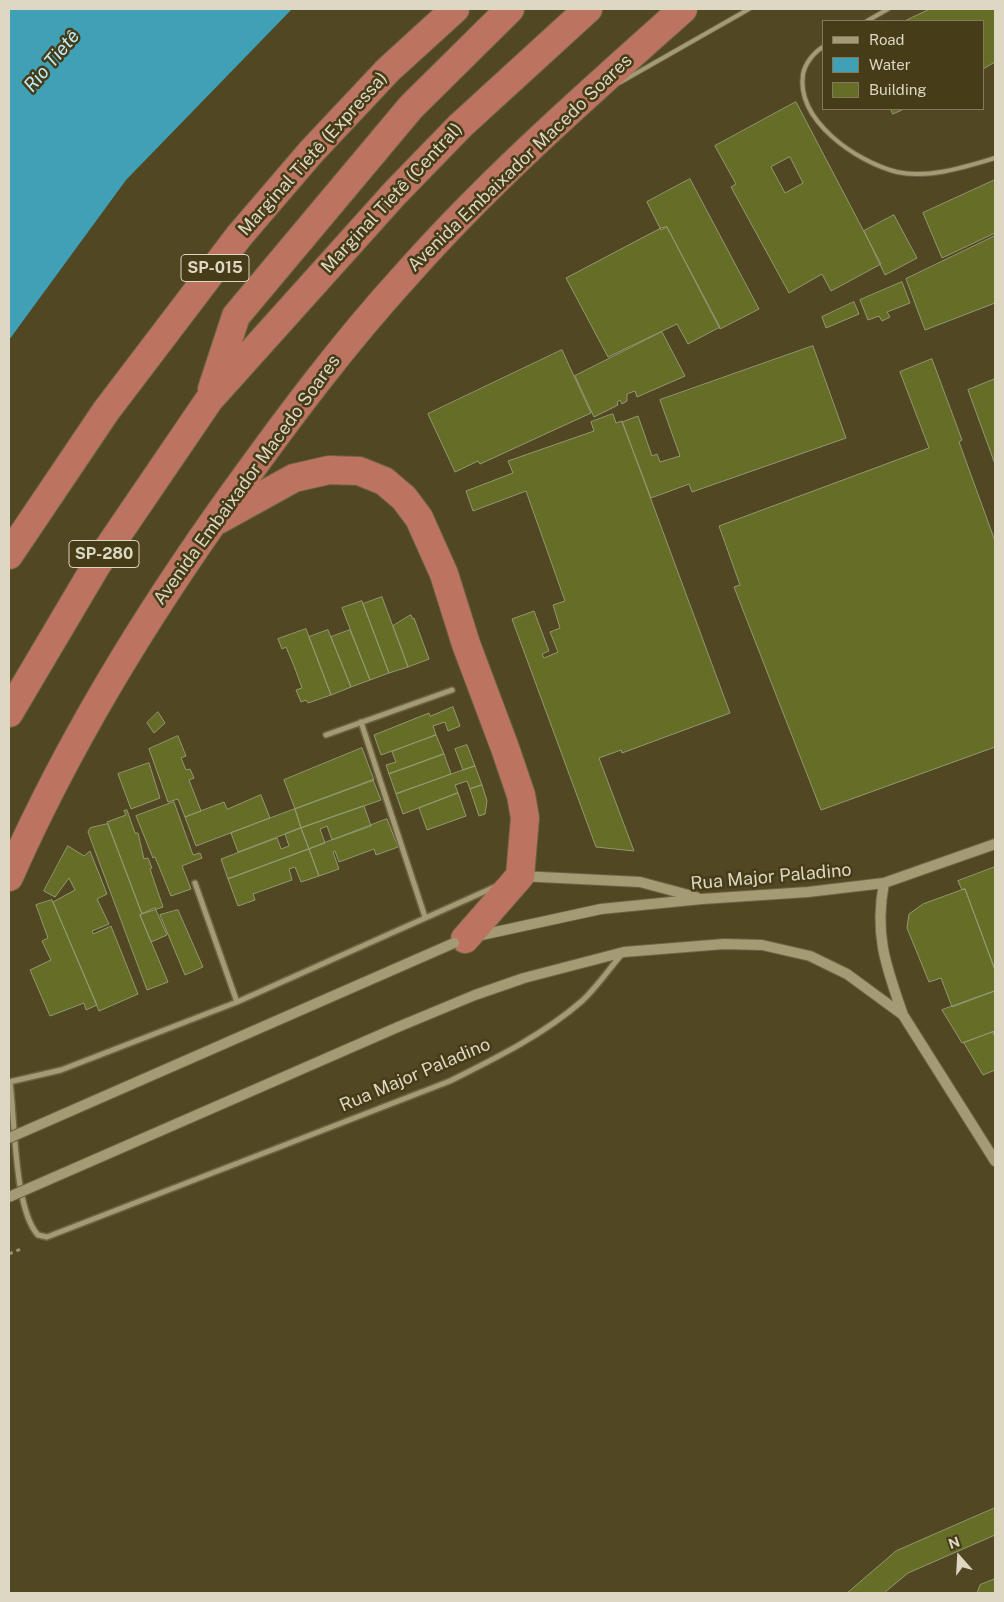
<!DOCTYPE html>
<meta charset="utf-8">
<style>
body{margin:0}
#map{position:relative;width:1004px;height:1602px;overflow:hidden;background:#514723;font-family:"Public Sans",sans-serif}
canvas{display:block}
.frame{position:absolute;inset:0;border:10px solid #ddd7c3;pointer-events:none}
.legend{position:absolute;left:822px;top:20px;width:162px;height:90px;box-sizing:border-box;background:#463c18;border:1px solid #827a5c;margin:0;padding:6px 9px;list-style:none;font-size:15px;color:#ddd7c3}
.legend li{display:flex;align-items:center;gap:10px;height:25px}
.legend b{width:25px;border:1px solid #827a5c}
.north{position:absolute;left:934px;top:1532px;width:50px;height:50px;-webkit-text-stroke:4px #463c18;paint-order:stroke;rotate:341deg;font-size:14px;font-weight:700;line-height:20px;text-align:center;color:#ddd7c3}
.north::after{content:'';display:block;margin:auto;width:18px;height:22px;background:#ddd7c3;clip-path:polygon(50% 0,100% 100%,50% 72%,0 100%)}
</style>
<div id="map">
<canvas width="1004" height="1602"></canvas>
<div class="frame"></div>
<ul class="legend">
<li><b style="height:6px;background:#a49a73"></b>Road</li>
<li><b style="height:14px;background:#40a1b6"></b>Water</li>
<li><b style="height:14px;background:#656d26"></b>Building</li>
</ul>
<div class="north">N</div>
</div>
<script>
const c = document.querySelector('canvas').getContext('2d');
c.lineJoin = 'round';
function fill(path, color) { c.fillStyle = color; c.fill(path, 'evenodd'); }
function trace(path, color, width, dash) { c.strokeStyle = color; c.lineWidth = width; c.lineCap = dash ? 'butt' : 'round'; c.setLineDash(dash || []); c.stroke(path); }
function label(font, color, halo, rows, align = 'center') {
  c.font = font + ' "Public Sans",sans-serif'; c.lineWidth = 5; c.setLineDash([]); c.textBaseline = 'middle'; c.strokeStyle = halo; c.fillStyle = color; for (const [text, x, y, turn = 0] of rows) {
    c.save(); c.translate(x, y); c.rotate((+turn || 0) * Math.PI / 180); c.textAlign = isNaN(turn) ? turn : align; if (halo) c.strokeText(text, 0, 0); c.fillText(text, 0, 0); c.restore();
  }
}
const water = new Path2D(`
 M 9,9 L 292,9 L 126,180 L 9,340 Z`);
const building = new Path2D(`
 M 930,9 L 995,9 L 995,62 L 983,69 L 983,21 L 905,21 Z
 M 796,102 L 881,264 L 831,291 L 822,274 L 789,293 L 731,187 L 736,184 L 715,146 ZM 790,157 L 803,183 L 785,193 L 771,167 Z
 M 891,109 L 904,109 L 893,114 Z
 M 690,179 L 759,309 L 720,329 L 667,227 L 661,230 L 647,202 Z
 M 995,180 L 995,233 L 942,258 L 923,213 Z
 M 894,215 L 917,258 L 885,275 L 864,231 Z
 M 667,227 L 720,327 L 688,344 L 677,324 L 608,357 L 566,278 L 661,228 Z
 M 995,236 L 995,303 L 925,330 L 906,279 Z
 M 902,282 L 910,303 L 887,312 L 890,317 L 882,321 L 879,316 L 868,320 L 860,300 Z
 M 854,302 L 859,314 L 826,328 L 822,317 Z
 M 662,332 L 685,376 L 637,397 L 635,391 L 627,394 L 627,401 L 622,404 L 620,400 L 617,402 L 618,405 L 594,417 L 575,376 Z
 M 813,346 L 846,438 L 692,492 L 689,484 L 651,498 L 622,422 L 638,416 L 652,456 L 657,454 L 660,462 L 680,456 L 660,400 Z
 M 562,350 L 591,413 L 480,464 L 478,461 L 455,472 L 428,414 Z
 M 932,359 L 962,440 L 959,442 L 995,541 L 995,747 L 821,810 L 734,587 L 740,585 L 719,526 L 929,448 L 900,372 Z
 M 995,379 L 995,464 L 968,390 Z
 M 613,414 L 616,423 L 622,421 L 730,713 L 622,753 L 621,750 L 599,758 L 634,851 L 596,847 L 512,619 L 534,611 L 549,651 L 542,654 L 544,658 L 558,652 L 550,632 L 560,628 L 553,605 L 565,601 L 526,491 L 473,511 L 466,491 L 513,473 L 508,461 L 594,431 L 591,422 Z
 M 382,597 L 408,667 L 389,673 L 363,604 Z
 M 362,601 L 389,673 L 370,680 L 342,608 Z
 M 411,615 L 413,619 L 414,618 L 429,659 L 408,667 L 393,626 Z
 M 306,629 L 331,695 L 308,703 L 306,700 L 301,702 L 296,690 L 302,688 L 294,666 L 286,647 L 282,649 L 278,639 Z
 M 328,630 L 351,687 L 331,695 L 309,637 Z
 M 350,630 L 370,680 L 351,687 L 331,637 Z
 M 453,707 L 460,726 L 448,731 L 445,722 L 433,726 L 436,735 L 381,755 L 374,735 L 429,713 L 430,716 Z
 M 158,712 L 165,723 L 154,733 L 147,723 Z
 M 436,735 L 444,754 L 389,774 L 386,765 L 396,762 L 392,752 Z
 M 178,736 L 186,756 L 181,758 L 186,770 L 190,769 L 194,778 L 189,780 L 201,811 L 185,817 L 178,799 L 168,802 L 149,749 Z
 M 467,745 L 475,766 L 463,770 L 455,749 Z
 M 362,748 L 374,780 L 295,809 L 284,780 Z
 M 444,754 L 451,774 L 396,794 L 389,774 Z
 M 149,763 L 160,798 L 131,809 L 118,774 Z
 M 475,766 L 482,785 L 470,789 L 467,781 L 455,785 L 458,793 L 403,814 L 396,794 Z
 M 373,780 L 381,800 L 301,828 L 295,809 Z
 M 482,785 L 487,801 L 485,814 L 479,816 L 470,789 Z
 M 458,793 L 466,816 L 427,830 L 419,808 Z
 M 261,795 L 270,818 L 196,846 L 185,817 L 224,802 L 227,809 Z
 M 174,802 L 193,855 L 200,853 L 202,858 L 182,866 L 191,889 L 171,896 L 155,857 L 153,858 L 136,816 Z
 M 364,806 L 371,826 L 332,840 L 327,826 L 320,829 L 325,843 L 309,849 L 301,828 Z
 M 295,809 L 301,828 L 238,852 L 231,833 Z
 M 127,810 L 135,833 L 138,833 L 144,859 L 148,858 L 152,868 L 150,869 L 163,907 L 142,914 L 107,822 L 126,815 L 124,811 Z
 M 387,819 L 398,847 L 376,855 L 374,849 L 339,862 L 335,851 L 333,852 L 339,869 L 319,876 L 309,849 Z
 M 108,824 L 142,914 L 140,915 L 168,982 L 147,990 L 88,832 L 90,828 Z
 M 301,828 L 309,849 L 228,879 L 221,859 L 277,838 L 281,849 L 289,846 L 285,834 Z
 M 68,846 L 84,856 L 90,851 L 107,894 L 97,899 L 109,924 L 92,931 L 93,934 L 111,926 L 138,994 L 99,1011 L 53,902 L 75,890 L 69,878 L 55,897 L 44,891 Z
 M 309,849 L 319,876 L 301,882 L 295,867 L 289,869 L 292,880 L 253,894 L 255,900 L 238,906 L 228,879 Z
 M 995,867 L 995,970 L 965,889 L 962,890 L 958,881 Z
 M 965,889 L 995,970 L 995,991 L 952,1007 L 941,978 L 929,982 L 907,928 L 909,914 L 923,904 Z
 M 52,900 L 97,1005 L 86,1010 L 84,1003 L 50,1016 L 30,970 L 51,960 L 42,941 L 48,938 L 36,905 Z
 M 155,908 L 167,935 L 151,942 L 140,915 Z
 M 178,910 L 203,967 L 185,975 L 160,915 Z
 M 995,991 L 995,1031 L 962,1043 L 942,1010 Z
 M 993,1032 L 995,1037 L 995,1070 L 983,1075 L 964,1043 Z
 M 995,1508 L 995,1535 L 908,1573 L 884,1593 L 847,1593 L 896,1551 Z
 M 995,1579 L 995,1593 L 977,1593 L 980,1585 Z`);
const path = new Path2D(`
 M 9,1254 L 23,1248`);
const lane = new Path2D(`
 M 867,21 L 888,9
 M 823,47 C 813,53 805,64 803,74 C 796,121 857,162 897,172 C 928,179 965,167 995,158
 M 619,83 L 749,9`);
const street = new Path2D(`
 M 361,722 L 425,917
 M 326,735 L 452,690
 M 195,883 L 237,1002
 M 9,1082 L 61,1070 L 237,1002 L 497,886
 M 10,1082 C 15,1119 14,1209 38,1235 L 47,1237 L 450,1081 C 496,1058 543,1035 582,1001 C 597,987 609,969 622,954`);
const secondary = new Path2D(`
 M 520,876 L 640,882 L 696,897
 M 884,883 C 874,935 886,966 903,1015
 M 477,936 L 601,909 L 702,899 L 808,892 L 884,883 L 995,844
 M 398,1027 L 475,995 L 524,978 L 624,952 L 724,944 L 762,945 L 810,956 L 847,974 L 903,1015 L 995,1161`);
const highway = new Path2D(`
 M 212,389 L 236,316 L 411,107 L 510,9
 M 218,520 L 294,478 L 329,470 L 359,471 L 384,481 L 404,498 L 419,518 L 444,574 L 466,644 L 505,748 L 521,795 L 525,818 L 520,876 L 465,939
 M 9,555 L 106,411 L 239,236 L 311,152 L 388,70 L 455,9
 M 9,713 L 96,566 L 209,400 L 395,193 L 460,126 L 588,9
 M 9,877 C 69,741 147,614 234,493 C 288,418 343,344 406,275 C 491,179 588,94 683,9`);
const secondaryBridge = new Path2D(`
 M 9,1138 L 454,943
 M 9,1197 L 398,1027`);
const shields = [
 [215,268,68],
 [104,554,70]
];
const shieldNames = [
 ["SP-015",215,268],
 ["SP-280",104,554]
];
const streetNames = [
 ["Marginal Tietê (Expressa)",313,154,-48],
 ["Avenida Embaixador Macedo Soares",520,163,-44],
 ["Marginal Tietê (Central)",392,198,-47],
 ["Avenida Embaixador Macedo Soares",247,480,-54],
 ["Rua Major Paladino",771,877,-5],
 ["Rua Major Paladino",415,1075,-23]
];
const waterNames = [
 ["Rio Tietê",52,61,-50]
];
fill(water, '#40a1b6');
fill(building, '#656d26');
trace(building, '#929872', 1);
trace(lane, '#6b6343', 6);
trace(street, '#6b6343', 8);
trace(secondary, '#6b6343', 12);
trace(highway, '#6b6343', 30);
trace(path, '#999175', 3, [4, 4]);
trace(lane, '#a49a73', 4);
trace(street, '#a49a73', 5);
trace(secondary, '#a49a73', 10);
trace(highway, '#bc7360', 28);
trace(secondaryBridge, '#6b6343', 12, []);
trace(secondaryBridge, '#a49a73', 10);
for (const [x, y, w] of shields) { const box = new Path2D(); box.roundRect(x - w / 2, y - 13.5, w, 27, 4); c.fillStyle = '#463c18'; c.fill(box); trace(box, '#ddd7c3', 1); }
label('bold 16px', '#ddd7c3', null, shieldNames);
label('18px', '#ddd7c3', '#463c18', streetNames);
label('italic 19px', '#bdebf7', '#463c18', waterNames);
</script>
